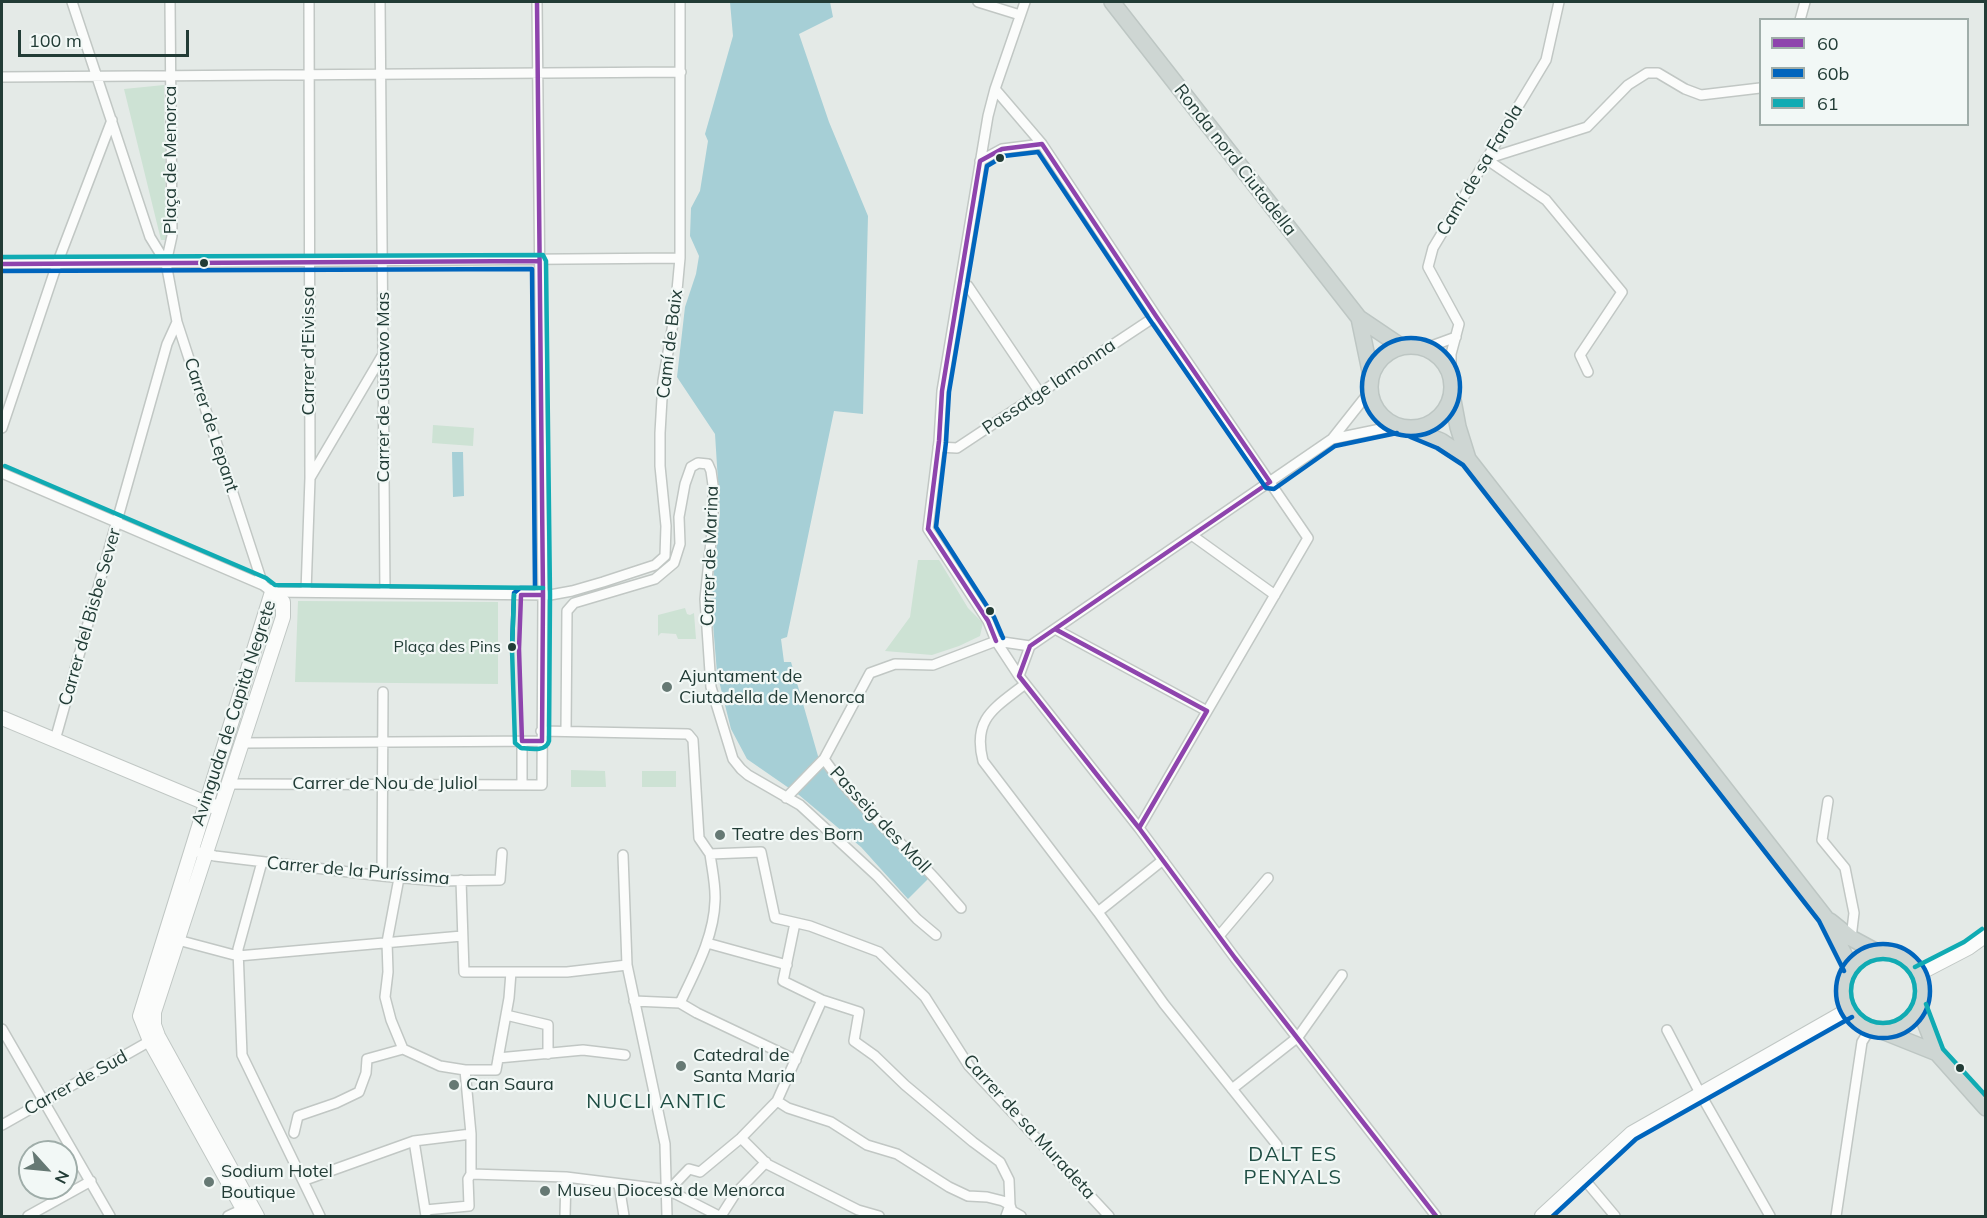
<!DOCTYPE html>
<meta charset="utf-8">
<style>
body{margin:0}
#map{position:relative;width:1987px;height:1218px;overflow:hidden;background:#e4eae7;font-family:Mulish,sans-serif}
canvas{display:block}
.frame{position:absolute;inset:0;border:3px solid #223c36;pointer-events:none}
.legend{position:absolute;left:1759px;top:18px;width:210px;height:108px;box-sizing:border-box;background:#f2f8f6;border:2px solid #9fada9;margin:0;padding:8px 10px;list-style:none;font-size:18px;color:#223c36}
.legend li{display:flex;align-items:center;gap:12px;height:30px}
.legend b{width:30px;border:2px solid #9fada9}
.north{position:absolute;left:18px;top:1140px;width:60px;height:60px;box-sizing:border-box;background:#f2f8f6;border:2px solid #9fada9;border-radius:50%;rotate:117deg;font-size:16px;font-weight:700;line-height:24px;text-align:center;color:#223c36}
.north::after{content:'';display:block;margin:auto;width:21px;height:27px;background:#667974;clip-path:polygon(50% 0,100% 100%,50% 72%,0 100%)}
.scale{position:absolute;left:18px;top:30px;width:171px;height:27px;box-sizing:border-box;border:3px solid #223c36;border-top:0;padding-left:8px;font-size:18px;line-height:21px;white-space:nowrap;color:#223c36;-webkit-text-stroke:4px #f2f8f6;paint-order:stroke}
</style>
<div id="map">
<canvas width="1987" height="1218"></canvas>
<div class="frame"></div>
<ul class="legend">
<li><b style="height:8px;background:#8e44ad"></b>60</li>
<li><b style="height:8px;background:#0065bd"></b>60b</li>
<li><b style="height:8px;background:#10abb3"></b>61</li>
</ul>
<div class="north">N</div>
<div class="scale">100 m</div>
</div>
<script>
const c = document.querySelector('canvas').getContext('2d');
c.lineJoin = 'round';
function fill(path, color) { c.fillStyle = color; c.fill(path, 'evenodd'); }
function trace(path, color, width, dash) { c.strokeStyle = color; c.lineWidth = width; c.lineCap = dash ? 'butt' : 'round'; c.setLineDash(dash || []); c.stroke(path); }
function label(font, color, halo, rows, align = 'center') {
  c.font = font + ' Mulish,sans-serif'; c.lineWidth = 4.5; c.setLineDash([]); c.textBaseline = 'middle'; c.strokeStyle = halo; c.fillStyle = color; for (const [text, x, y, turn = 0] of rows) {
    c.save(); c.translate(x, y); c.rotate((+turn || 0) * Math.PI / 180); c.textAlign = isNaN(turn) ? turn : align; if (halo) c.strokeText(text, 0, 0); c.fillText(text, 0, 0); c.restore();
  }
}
const green = new Path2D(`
 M 164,85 L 166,240 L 161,240 L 124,89 Z
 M 433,425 L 474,428 L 473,446 L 432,443 Z
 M 918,560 L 939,560 L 968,608 L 983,623 L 980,636 L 959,646 L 932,655 L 885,651 L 910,617 Z
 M 298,601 L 498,602 L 498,684 L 295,682 Z
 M 685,608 L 687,614 L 690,615 L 694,613 L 696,639 L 678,639 L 676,634 L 661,633 L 658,636 L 658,615 Z
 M 571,770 L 605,771 L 606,787 L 571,787 Z
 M 642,771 L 676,771 L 676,787 L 642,787 Z`);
const water = new Path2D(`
 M 730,2 L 830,2 L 833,17 L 799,34 L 829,122 L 868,216 L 863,414 L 834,411 L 787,637 L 781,639 L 784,662 L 791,662 L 820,763 L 844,792 L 929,878 L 908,899 L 861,847 L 799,795 L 747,759 L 731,729 L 717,673 L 711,599 L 720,513 L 715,434 L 677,377 L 685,307 L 696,274 L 699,256 L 690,236 L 691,208 L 700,191 L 708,141 L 705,134 L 733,36 Z
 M 452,452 L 463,452 L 464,496 L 453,497 Z`);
const street = new Path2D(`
 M 72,2 L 150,237 L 166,263
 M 170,2 L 172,236 L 166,263 L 177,322 L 263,585
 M 380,2 L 385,593
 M 978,2 L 1020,15
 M 1025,2 L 995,89 L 988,116 L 942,391 L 939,441 L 928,529 L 988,621 L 996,641 L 1019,676 L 1139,828 L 1235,958 L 1436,1216
 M 1800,20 L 1805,2
 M 2,77 L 681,72
 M 995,89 L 1042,144 L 1156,316 L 1308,538 L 1139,828
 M 1486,159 L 1587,127 L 1628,85 L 1647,73 L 1658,73 L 1685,89 L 1701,95 L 1760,88
 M 1486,159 L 1546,200 L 1622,292 L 1580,355 L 1588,372
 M 980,161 L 1002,149 L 1042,144
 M 2,264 L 680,258
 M 968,286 L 1040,393
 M 1426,348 L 1456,337
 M 1451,374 L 1451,354 L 1459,324 L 1428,267 L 1433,248 L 1546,60 L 1559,2
 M 2,428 L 57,264 L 112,120
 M 1332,439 L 1395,426
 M 938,447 L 957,448 L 1156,316
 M 2,473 L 263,585 L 272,592 L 550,595 L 572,591 L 603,582 L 655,565 L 665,556 L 666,526 L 660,466 L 660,433 L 663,381 L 675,312 L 680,258 L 680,2
 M 310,478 L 382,356
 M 1193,536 L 1275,595
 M 306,592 L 310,478 L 309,2
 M 1055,629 L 1207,711
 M 1030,646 L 1332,439 L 1370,391
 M 1019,676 L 1030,646
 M 1025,684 C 995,708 972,718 983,761 L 1098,912 L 1163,860
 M 541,731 L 688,734 L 693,740 L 699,838 L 710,854 L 761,852 L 775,918 L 810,926 L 879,952 L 925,997 L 969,1066 L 1109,1216
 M 566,731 L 567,611 L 574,603 L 655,579 L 674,563 L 680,544 L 679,517 L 685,484 L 691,467 L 698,463 L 708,464 L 711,471 L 713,485 L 713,522 L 705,599 L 711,687 L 733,759 L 741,769 L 748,775 L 800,805 L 877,876 L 917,919 L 936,935
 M 55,740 L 167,344 L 177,322
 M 522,741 L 522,785
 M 242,743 L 542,741
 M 824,759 C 853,801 892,833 927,870 C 939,882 949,895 961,908
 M 228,784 L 542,785 L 543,595 L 537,2
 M 786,798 L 824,759 L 870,673 L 895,664 L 933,665 L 996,641 L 1030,646
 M 1828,801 L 1822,840 L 1845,868 L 1854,913 L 1851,938
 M 190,850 L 215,856 L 382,876 L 438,881 L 500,880 L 502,853
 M 623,855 L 627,965 L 665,1144 L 667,1216
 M 262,862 L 238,949 L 242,1055 L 320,1216
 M 382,876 L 383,692
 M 399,878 L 387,942 L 388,972 L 385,997 L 391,1020 L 403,1049
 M 461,880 L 464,972 L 567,972 L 627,965
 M 1098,912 L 1164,1004 L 1277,1145
 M 795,923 L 783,981 L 822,1000 L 859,1012 L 854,1041 L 875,1056 L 905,1085 L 973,1142 L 1000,1162 L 1009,1180 L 1010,1205 L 1006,1216
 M 1219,936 L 1268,878
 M 174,939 L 238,956 L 462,936
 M 707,943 L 787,965
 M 634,1001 L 680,1003 L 697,1013 L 796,1060
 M 680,1003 C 695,971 714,937 715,901 C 716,886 712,869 710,854
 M 506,1015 L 548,1025 L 548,1054
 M 2,1029 L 110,1216
 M 1667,1030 L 1701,1095 L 1770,1216
 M 498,1058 L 583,1050 L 625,1055
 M 1232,1089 L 1298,1037 L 1342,975
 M 777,1101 L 788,1108 L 831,1122 L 867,1145 L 897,1154 L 949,1187 L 968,1196 L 987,1197 L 1003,1201 L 1010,1205 L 1012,1211 L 1021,1216
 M 2,1125 L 150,1041
 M 294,1133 L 298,1116 L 336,1103 L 359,1092 L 366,1073 L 367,1059 L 403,1049 L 440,1066 L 465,1070 L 496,1070 L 509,998 L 511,972
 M 741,1138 L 767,1164 L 858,1210 L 879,1216
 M 414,1141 L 426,1216
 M 471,1174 L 566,1177 L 662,1189 L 676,1194 L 719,1216
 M 1584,1179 L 1615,1216
 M 305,1180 L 414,1141 L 471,1134
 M 619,1185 L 624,1216
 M 668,1191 L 689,1169 L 700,1172 L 741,1138 L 777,1101 L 822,1000
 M 425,1210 L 469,1206 L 468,1179 L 471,1174 L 471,1134 L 465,1070
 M 28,1216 L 91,1181
 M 228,1216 L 243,1209
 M 565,1216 L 566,1177
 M 721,1216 L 735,1194 L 766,1162
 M 1836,1216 L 1862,1042 L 1870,1029`);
const secondary = new Path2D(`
 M 2,718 L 213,806
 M 1918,974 L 1968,948 L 1986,935
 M 247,1216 L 150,1041 L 140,1016 L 272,592 L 283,602 L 283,617 L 154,1012 L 154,1025 L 158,1036 L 257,1216
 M 1542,1216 L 1632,1133 L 1848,1010`);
const primary = new Path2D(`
 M 1112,2 L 1359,318 L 1402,347
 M 1359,318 L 1371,376
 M1370 387a41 41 0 1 1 82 0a41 41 0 1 1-82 0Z
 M 1452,395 L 1458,427 L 1468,459
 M 1411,429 L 1441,441 L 1468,459 L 1825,917 L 1851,968
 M 1830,921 L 1851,938 L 1877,952
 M1844 991a39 39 0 1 1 78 0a39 39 0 1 1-78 0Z
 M 1919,1007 L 1937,1053 L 1986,1108
 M 1882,1031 L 1937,1053`);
const bus1 = new Path2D(`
 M 537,2 L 543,595
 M 2,264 L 539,261
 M 928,529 L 939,441 L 942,391 L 980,161 L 1002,149 L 1042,144 L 1156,316 L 1270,482 L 1030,646
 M 928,529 L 988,621 L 996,641
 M 521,595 L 543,595 L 542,741 L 522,741 L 519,649 Z
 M 1055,629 L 1207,711 L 1139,828
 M 1030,646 L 1019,676 L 1139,828 L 1235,958 L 1436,1216`);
const bus2 = new Path2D(`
 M 2,271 L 532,269 L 535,588 L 520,588 L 514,593 L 512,649
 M1362 387a49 49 0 1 1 98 0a49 49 0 1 1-98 0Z
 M 1408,436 L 1437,448 L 1463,465 L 1819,921 L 1844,971
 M 1003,638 L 994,617 L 936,527 L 946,442 L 949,392 L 987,166 L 1004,156 L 1038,152 L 1150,320 L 1266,488 L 1274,489 L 1335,446 L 1397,433
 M1836 991a47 47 0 1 1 94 0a47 47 0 1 1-94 0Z
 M 1553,1216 L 1636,1139 L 1852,1017`);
const bus3 = new Path2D(`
 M 2,257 L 543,255 L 546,261 L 550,595 L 549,741 C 546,752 531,749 521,748 L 515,743 L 512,649 L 514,595
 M 5,466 L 266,578 L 275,585 L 543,588
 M1851 991a32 32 0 1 1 64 0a32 32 0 1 1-64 0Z
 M 1915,967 L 1964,942 L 1982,929
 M 1926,1004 L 1943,1049 L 1986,1096`);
const markers = [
 [1000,158,5,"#223c36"],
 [204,263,5,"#223c36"],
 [990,611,5,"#223c36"],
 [512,647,5,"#223c36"],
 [667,687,6,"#667974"],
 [720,835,6,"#667974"],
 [681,1066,6,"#667974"],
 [1960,1068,5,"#223c36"],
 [454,1085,6,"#667974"],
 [209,1182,6,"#667974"],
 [545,1191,6,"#667974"]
];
const busNames = [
 ["Plaça des Pins",501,647]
];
const streetNames = [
 ["Plaça de Menorca",171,160,-90],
 ["Ronda nord Ciutadella",1235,160,52],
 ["Camí de sa Farola",1480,170,-59],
 ["Camí de Baix",670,344,-83],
 ["Carrer d'Eivissa",309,351,-90],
 ["Carrer de Gustavo Mas",384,387,-90],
 ["Passatge Iamonna",1049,387,-34],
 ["Carrer de Lepant",211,425,72],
 ["Carrer de Marina",710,556,-88],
 ["Carrer del Bisbe Sever",90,617,-74],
 ["Avinguda de Capità Negrete",234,713,-72],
 ["Carrer de Nou de Juliol",385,784],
 ["Passeig des Moll",880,820,47],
 ["Carrer de la Puríssima",358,871,5],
 ["Carrer de Sud",76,1083,-29],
 ["Carrer de sa Muradeta",1029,1127,48]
];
const poiNames = [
 ["Ajuntament de",679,677],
 ["Ciutadella de Menorca",679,698],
 ["Teatre des Born",732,835],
 ["Catedral de",693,1056],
 ["Santa Maria",693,1077],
 ["Can Saura",466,1085],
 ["Sodium Hotel",221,1172],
 ["Boutique",221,1193],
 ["Museu Diocesà de Menorca",557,1191]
];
const neighbourhoodNames = [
 ["NUCLI ANTIC",657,1102],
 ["DALT ES",1293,1155],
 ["PENYALS",1293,1178]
];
fill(green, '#cde2d4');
fill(water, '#a6cfd6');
trace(street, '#c1c7c4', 12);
trace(secondary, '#c0c7c4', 16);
trace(primary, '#bdc6c3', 18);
trace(street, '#fbfcfb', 9);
trace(secondary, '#fbfcfb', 14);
trace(primary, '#ced6d3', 15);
trace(bus1, '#8e44ad', 4.5);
trace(bus2, '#0065bd', 4.5);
trace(bus3, '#10abb3', 4.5);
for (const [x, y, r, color] of markers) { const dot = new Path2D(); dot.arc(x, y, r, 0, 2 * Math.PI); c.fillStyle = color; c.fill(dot); trace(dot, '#f2f8f6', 2); }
label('16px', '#223c36', '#f2f8f6', busNames, 'right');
label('18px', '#223c36', '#f2f8f6', streetNames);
label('18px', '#223c36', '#f2f8f6', poiNames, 'left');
c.letterSpacing = '1.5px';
label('20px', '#1f4e44', '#f2f8f6', neighbourhoodNames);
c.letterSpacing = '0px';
</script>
